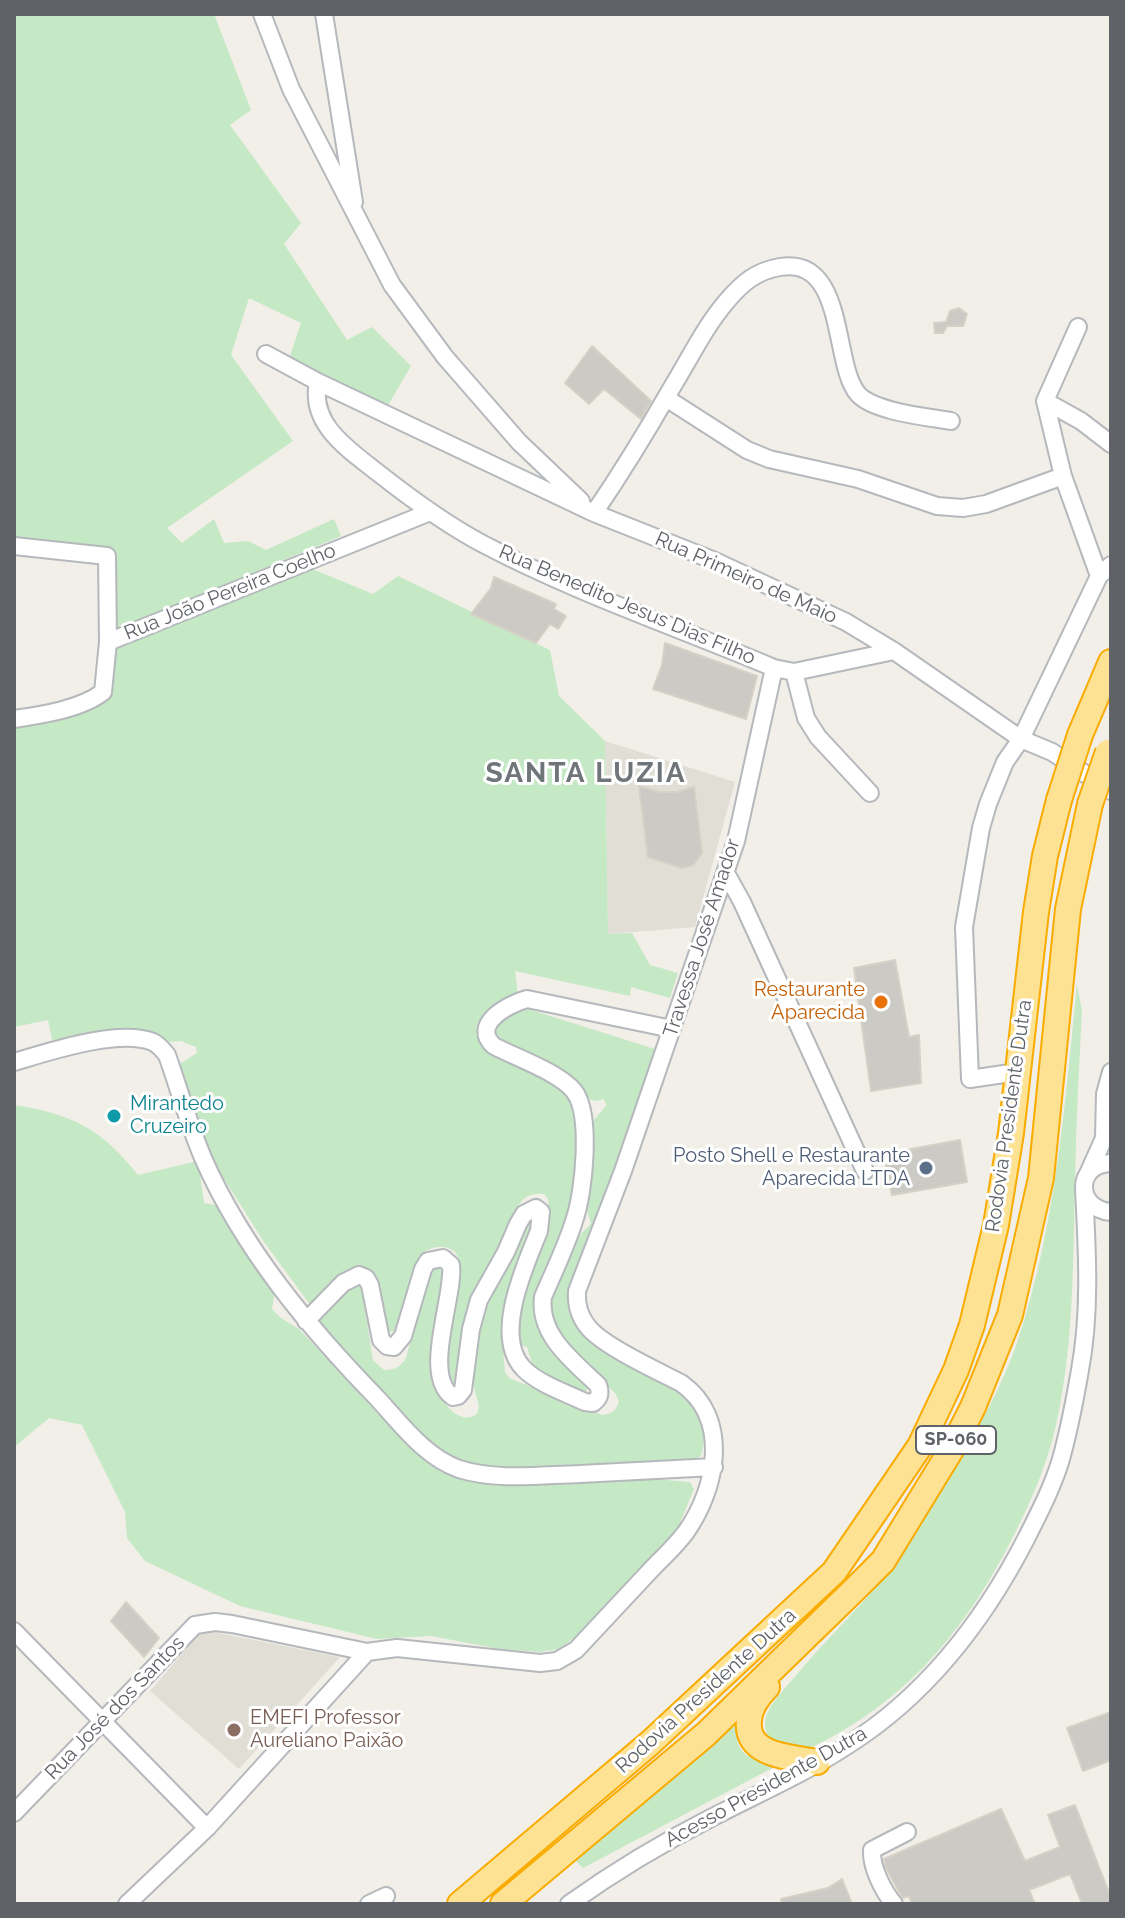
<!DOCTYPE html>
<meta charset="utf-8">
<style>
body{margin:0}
#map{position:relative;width:1125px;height:1918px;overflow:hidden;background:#f1efe8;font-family:Raleway,sans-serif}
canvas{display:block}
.frame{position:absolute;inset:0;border:16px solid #5f6368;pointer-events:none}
</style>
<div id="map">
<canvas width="1125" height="1918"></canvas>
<div class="frame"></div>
</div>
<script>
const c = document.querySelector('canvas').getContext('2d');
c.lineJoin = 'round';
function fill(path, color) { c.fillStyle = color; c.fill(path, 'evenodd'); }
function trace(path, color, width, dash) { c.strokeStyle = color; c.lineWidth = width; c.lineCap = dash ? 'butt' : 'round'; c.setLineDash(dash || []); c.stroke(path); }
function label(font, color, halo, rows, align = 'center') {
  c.font = font + ' Raleway,sans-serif'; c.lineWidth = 6; c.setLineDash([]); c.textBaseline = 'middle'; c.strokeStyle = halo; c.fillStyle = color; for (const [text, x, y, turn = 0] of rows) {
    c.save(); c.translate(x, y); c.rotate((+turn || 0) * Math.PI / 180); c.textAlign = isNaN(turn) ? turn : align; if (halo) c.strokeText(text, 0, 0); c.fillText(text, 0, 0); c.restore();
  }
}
const education = new Path2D(`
 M 605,741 L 735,782 L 695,927 L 608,934 Z
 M 208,1631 L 340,1657 L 239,1769 L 150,1691 L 198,1635 Z`);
const green = new Path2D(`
 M 14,14 L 214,14 L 251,110 L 230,125 L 301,223 L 284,244 L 347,340 L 372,327 L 411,366 L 387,407 L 289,359 L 301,323 L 249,298 L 231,355 L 293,441 L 167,528 L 182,543 L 214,519 L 224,543 L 248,541 L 266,550 L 334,519 L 341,536 L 115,631 L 117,559 L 113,552 L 102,546 L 14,537 Z
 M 310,568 L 373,594 L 398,576 L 550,650 L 559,696 L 605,741 L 608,934 L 632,933 L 650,965 L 678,973 L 670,998 L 631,987 L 630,996 L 515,971 L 518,995 C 495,1003 460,1023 485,1048 C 513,1061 550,1072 569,1097 C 591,1127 570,1219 556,1251 C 546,1271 530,1296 537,1319 C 543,1341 574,1368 589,1386 L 585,1392 L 577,1393 L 535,1373 L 527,1347 L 518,1344 L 517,1312 L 549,1216 L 548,1199 L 544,1194 C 531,1193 525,1196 518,1206 L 459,1379 L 454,1383 L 447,1383 L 445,1375 C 447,1350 446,1324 451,1300 C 453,1286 464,1271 458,1257 C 456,1251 450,1248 444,1247 C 436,1246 426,1249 421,1255 C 404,1277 412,1310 395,1331 L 388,1332 L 381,1325 L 360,1268 L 350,1268 L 311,1306 L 264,1242 L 214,1163 L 179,1071 L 181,1063 L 197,1053 L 196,1047 L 181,1041 L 166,1042 L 139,1030 L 52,1040 L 48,1020 L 14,1027 L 14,725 L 101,702 L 114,650 Z
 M 1077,984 L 1082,1011 C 1079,1067 1076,1124 1075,1180 C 1073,1258 1074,1338 1058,1415 C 1050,1459 1032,1499 1012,1539 C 962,1636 901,1707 800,1753 L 770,1743 C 766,1733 763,1724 767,1714 C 773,1701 783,1690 792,1680 C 817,1650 844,1623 870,1594 C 893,1569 912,1539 929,1510 C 962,1457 996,1402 1017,1343 C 1056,1227 1065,1104 1077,984 Z
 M 525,1008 L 658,1050 L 568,1297 C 560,1354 684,1367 702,1420 C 706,1432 704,1444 701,1456 L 689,1461 L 507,1469 L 466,1463 L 449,1457 L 421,1437 L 318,1324 L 319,1316 L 351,1284 L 361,1285 L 373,1360 L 384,1370 C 395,1370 399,1368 406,1358 L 428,1273 L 430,1269 L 440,1269 L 444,1275 L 431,1379 C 439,1396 456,1428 477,1414 L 479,1406 L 472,1380 L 481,1314 L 525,1223 L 532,1217 L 534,1224 L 501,1327 L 505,1372 L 509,1378 L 602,1415 C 612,1414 616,1411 619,1401 L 615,1393 C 590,1368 545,1338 549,1298 C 551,1289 558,1278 562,1270 C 572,1248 573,1239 591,1224 L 586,1207 L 591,1178 L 593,1121 L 607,1105 L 603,1099 C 586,1106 586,1089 575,1081 C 553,1065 523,1055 499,1044 L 494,1034 C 501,1020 509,1009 525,1008 Z
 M 14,1105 C 72,1114 102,1129 138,1175 L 198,1161 L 204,1203 L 215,1205 L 226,1214 L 275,1290 L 272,1309 L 281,1318 L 299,1329 L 410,1448 L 434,1467 L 452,1476 L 510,1485 L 640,1478 L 690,1482 L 694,1489 L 677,1530 L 576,1636 L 559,1649 L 540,1652 L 500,1649 L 431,1636 L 377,1639 L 240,1606 L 145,1561 L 127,1538 L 125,1512 L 82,1425 L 49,1418 L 14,1447 Z
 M 736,1721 C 735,1756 745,1756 776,1766 L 583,1868 L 575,1860 Z`);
const building = new Path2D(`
 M 959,308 L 967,314 L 963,326 L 947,326 L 943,333 L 935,333 L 934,323 L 946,322 L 950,311 Z
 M 592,346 L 651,401 L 641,419 L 604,389 L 589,404 L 565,383 Z
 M 494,577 L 556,604 L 554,609 L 566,616 L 558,629 L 550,624 L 536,643 L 471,614 L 491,588 Z
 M 665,643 L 757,676 L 746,719 L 653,689 L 662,665 Z
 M 639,786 L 660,792 L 677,792 L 694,787 L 702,853 L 693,865 L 682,868 L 648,857 Z
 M 895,960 L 909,1037 L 919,1035 L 921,1083 L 871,1091 L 854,968 Z
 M 960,1140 L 967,1182 L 892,1195 L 884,1154 Z
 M 126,1602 L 159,1638 L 144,1657 L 111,1621 Z
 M 1111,1712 L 1111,1760 L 1083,1771 L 1067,1728 Z
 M 1075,1805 L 1111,1898 L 1111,1904 L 1082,1904 L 1070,1874 L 1029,1890 L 1035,1904 L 912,1904 L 909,1896 L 903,1898 L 899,1892 L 886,1868 L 884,1859 L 1001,1809 L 1025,1861 L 1060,1847 L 1048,1815 Z
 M 842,1879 L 852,1904 L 782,1904 L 781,1899 L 828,1888 Z`);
const minor = new Path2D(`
 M 262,14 L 291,89 L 392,285 L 445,357 L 519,442 L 581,501
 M 324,14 L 354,202
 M 1078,327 L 1045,401 L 1063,476 L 1099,576
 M 266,354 L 318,382 L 594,513 L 715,561 L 846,622 L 894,651 L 1021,739 L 1052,752 L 1111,791
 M 318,382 C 309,424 348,449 377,472 C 410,498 445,524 483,544 C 576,593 677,627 774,668 L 794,672 L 894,651
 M 666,398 L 747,450 L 769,459 L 858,479 L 937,506 L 963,508 L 986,504 L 1063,476
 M 1045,401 L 1081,421 L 1111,444
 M 594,513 C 622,472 647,431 671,389 C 689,360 704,328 726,302 C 742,283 756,271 780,267 C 847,256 832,365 858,394 C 874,412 928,417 951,421
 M 14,546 L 107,556 L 108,642 L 103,692 C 81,709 42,715 14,719
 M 108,642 L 430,512
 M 794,672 L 806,718 L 818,737 L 870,793
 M 726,873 L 742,902 L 865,1171
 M 14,1062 C 48,1052 119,1028 153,1042 C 159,1045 163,1050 167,1055 C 179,1089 189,1125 203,1158 C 243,1249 309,1328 377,1398 C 401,1424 425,1457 459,1469 C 497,1481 541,1475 580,1474 C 625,1472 669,1469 714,1467
 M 1017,1072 L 970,1079 L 964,927 L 981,828 L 988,804 L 1005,762 L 1021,739 L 1099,576 L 1111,565
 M 1111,1163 C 1075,1164 1075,1209 1111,1212
 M 1087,1176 L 1104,1138 L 1105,1094 L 1111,1072
 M 306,1321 L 343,1283 L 359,1275 L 366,1278 L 370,1285 L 381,1340 L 387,1346 L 394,1347 L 403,1336 L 423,1269 L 428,1261 L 443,1258 L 451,1265 C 455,1296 421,1376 453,1397 L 458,1396 L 463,1390 L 471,1329 L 479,1300 L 506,1252 L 518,1224 L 524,1214 L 536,1208 L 541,1212 L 539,1231 C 525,1266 492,1337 524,1369 C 539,1384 566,1393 585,1402 L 593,1403 C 600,1398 601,1393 598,1385 C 573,1361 538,1335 543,1297 C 554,1271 567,1245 575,1218 C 584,1191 592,1114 574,1091 C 558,1072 517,1058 494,1046 C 470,1025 508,1004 527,999 L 672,1029
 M 14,1631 L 207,1828
 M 14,1813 L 195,1625 L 215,1622 L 232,1624 L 367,1652 L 397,1648 L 540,1663 L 557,1661 L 576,1650 C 600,1624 624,1599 648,1573 C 660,1560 675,1547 686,1532 C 717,1488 731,1418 681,1383 C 658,1371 603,1346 588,1327 C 579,1316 576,1305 577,1291 L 623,1171 L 736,841 L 774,668
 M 127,1904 L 207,1828 L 367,1652
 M 369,1904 L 386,1896
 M 569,1904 C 614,1872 660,1844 709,1819 C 755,1795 804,1774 848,1745 C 927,1695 985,1619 1027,1537 C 1040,1511 1053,1486 1061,1459 C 1069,1430 1075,1399 1080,1370 C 1091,1311 1087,1249 1084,1189
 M 894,1904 C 883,1891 871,1867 872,1850 L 907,1832`);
const highway = new Path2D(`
 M 1080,735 L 1111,662
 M 767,1687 C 758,1696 750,1707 749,1720 C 745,1757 792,1757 817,1762
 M 460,1904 L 650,1743 L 834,1572 L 920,1446 L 956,1370 L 972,1325 L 996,1225 L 1011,1133 L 1036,912 L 1045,856 L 1059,800
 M 503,1904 L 706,1734 L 856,1588 L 883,1561 L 951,1450 L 973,1407 L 1010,1315 L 1041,1178 L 1068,909 L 1090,804`);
const highwayBridge = new Path2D(`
 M 1059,800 L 1080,735
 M 1090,804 L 1108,752`);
const markers = [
 [881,1002,8,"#e8710a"],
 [114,1116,8,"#0f9aa8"],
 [926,1168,8,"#5c6f8a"],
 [234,1730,8,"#8d6e63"]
];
const shields = [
 [956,1440,80]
];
const shieldNames = [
 ["SP-060",956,1440]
];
const streetNames = [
 ["Rua Primeiro de Maio",746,578,24],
 ["Rua João Pereira Coelho",230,592,-22],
 ["Rua Benedito Jesus Dias Filho",627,605,23],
 ["Travessa José Amador",702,938,-72],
 ["Rodovia Presidente Dutra",1009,1116,-82],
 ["Rodovia Presidente Dutra",706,1691,-42],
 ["Rua José dos Santos",115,1708,-46],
 ["Acesso Presidente Dutra",766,1787,-29]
];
const foodNames = [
 ["Restaurante",865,990],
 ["Aparecida",865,1013]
];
const cultureNames = [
 ["Mirantedo",130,1104],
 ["Cruzeiro",130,1127]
];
const serviceNames = [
 ["Posto Shell e Restaurante",910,1156],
 ["Aparecida LTDA",910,1179]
];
const educationNames = [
 ["EMEFI Professor",250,1718],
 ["Aureliano Paixão",250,1741]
];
const districtNames = [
 ["SANTA LUZIA",586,774]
];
fill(education, '#e1ded6');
fill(green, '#c5e8c5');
fill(building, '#cccac5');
trace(building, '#d6d1c6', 2);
trace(minor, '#b5b8bc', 20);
trace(highway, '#f9ab00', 28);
trace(minor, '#fff', 16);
trace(highway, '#fde293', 24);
trace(highwayBridge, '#f9ab00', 28, []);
trace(highwayBridge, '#fde293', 24);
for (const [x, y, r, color] of markers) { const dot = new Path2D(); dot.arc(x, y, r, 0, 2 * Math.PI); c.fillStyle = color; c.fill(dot); trace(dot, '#fff', 3); }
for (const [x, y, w] of shields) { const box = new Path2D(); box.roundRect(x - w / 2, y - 14, w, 28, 6); c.fillStyle = '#fff'; c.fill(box); trace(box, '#5f6368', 2); }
label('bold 18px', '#5f6368', null, shieldNames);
label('20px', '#5f6368', '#fff', streetNames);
label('20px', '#c56008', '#fff', foodNames, 'right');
label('20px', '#0d838f', '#fff', cultureNames, 'left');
label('20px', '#4e5e75', '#fff', serviceNames, 'right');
label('20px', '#785e54', '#fff', educationNames, 'left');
c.letterSpacing = '2px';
label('bold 28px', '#70757a', '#fff', districtNames);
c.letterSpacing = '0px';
</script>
